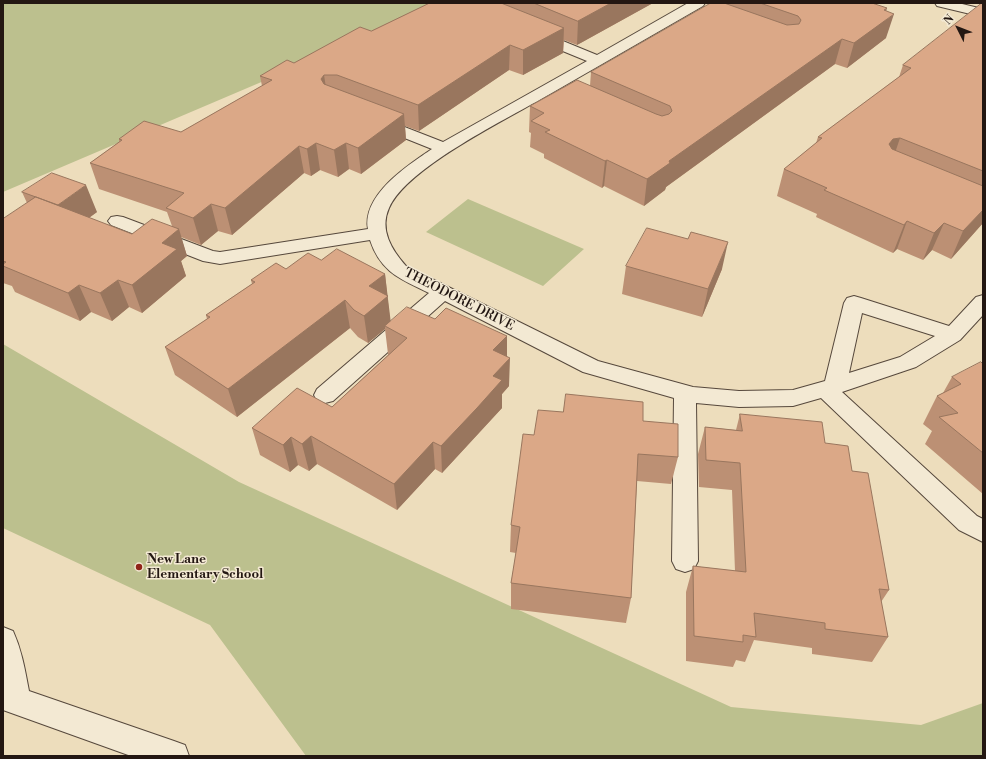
<!DOCTYPE html>
<style>
body{margin:0}
#map{position:relative;width:986px;height:759px;overflow:hidden;background:#edddbc;font-family:"Libre Bodoni",serif}
canvas{display:block}
.frame{position:absolute;inset:0;border:4px solid #231712;pointer-events:none}
.north{position:absolute;left:938px;top:8px;width:40px;height:40px;-webkit-text-stroke:3px #f3e9d3;paint-order:stroke;rotate:312deg;font-size:11px;font-weight:700;line-height:16px;text-align:center;color:#231712}
.north::after{content:'';display:block;margin:auto;width:14px;height:18px;background:#231712;clip-path:polygon(50% 0,100% 100%,50% 72%,0 100%)}
</style>
<div id="map">
<canvas width="986" height="759"></canvas>
<div class="frame"></div>
<div class="north">N</div>
</div>
<script>
const c = document.querySelector('canvas').getContext('2d');
c.lineJoin = 'round';
function fill(path, color) { c.fillStyle = color; c.fill(path, 'evenodd'); }
function trace(path, color, width, dash) { c.strokeStyle = color; c.lineWidth = width; c.lineCap = dash ? 'butt' : 'round'; c.setLineDash(dash || []); c.stroke(path); }
function label(font, color, halo, rows, align = 'center') {
  c.font = font + ' "Libre Bodoni",serif'; c.lineWidth = 3; c.setLineDash([]); c.textBaseline = 'middle'; c.strokeStyle = halo; c.fillStyle = color; for (const [text, x, y, turn = 0] of rows) {
    c.save(); c.translate(x, y); c.rotate((+turn || 0) * Math.PI / 180); c.textAlign = isNaN(turn) ? turn : align; if (halo) c.strokeText(text, 0, 0); c.fillText(text, 0, 0); c.restore();
  }
}
const green = new Path2D(`
 M 3,3 L 447,3 L 3,192 Z
 M 468,199 L 584,249 L 543,286 L 426,232 Z
 M 3,344 L 239,482 L 731,707 L 921,725 L 983,703 L 983,756 L 306,756 L 210,625 L 3,528 Z`);
const minor = new Path2D(`
 M 688,3 L 705,3 L 703,6 C 652,35 601,65 550,94 C 509,118 407,167 389,208 C 379,230 392,250 406,266 L 598,361 L 693,387 L 739,391 L 793,390 L 825,381 L 844,303 L 847,298 L 854,296 L 861,298 L 949,326 L 976,297 L 983,295 L 983,315 L 960,340 L 916,367 L 842,392 L 977,516 L 983,519 L 983,542 L 959,530 L 821,398 L 793,406 L 739,407 L 696,403 L 698,561 L 694,569 L 685,572 L 676,569 L 672,561 L 674,398 L 583,372 L 445,301 L 333,401 L 325,403 L 317,401 L 314,395 L 317,389 L 429,293 C 401,279 381,273 370,240 L 220,264 L 203,261 L 111,225 L 108,221 L 111,217 L 117,216 L 123,217 L 213,251 L 220,252 L 368,229 C 362,195 408,165 432,149 L 372,125 L 370,122 L 372,119 L 378,117 L 384,119 L 443,142 L 587,61 L 531,38 L 529,35 L 531,32 L 541,32 L 597,55 ZM 862,313 L 935,336 L 900,357 L 849,373 Z
 M 935,3 L 958,3 L 983,9 L 983,17 L 937,6 Z
 M 3,627 L 13,631 C 22,651 25,670 29,691 L 174,741 L 185,745 L 189,756 L 131,756 L 3,710 Z`);
const wall = new Path2D(`
 M 430,3 L 653,3 L 577,45 L 564,40 L 563,53 L 523,75 L 509,70 L 419,131 L 405,126 L 406,140 L 361,174 L 349,169 L 338,177 L 320,170 L 311,176 L 304,173 L 232,235 L 218,231 L 201,245 L 181,237 L 187,256 L 181,261 L 186,276 L 142,313 L 129,307 L 112,321 L 91,312 L 80,321 L 15,292 L 12,286 L 3,283 L 3,219 L 27,203 L 22,192 L 97,212 L 89,218 L 132,234 L 172,226 L 167,212 L 99,189 L 90,163 L 119,142 L 119,139 L 181,132 L 262,86 L 260,76 L 294,63 L 371,31 Z
 M 727,3 L 872,3 L 886,11 L 886,38 L 847,68 L 835,64 L 666,187 L 665,190 L 644,206 L 604,186 L 602,188 L 544,158 L 544,154 L 530,147 L 531,133 L 529,132 L 530,106 L 590,86 L 591,72 L 727,4 Z
 M 983,3 L 983,223 L 951,259 L 932,250 L 923,260 L 897,249 L 893,253 L 816,217 L 817,214 L 777,196 L 784,169 L 816,143 L 818,137 L 899,77 L 903,65 Z
 M 321,260 L 385,274 L 390,321 L 435,319 L 507,336 L 507,356 L 509,386 L 502,394 L 502,408 L 442,473 L 435,469 L 397,510 L 317,464 L 309,471 L 298,465 L 290,472 L 260,455 L 252,428 L 332,407 L 388,355 L 388,354 L 385,329 L 368,343 L 358,337 L 350,328 L 237,417 L 175,375 L 165,347 L 207,319 L 206,315 L 252,284 L 251,280 L 286,269 Z
 M 626,266 L 722,269 L 702,317 L 622,294 Z
 M 983,364 L 983,494 L 925,444 L 932,431 L 923,424 L 937,396 L 943,393 L 952,377 Z
 M 563,412 L 643,421 L 678,457 L 671,484 L 637,481 L 631,598 L 626,623 L 511,609 L 511,583 L 516,553 L 510,552 L 511,525 L 534,435 Z
 M 740,414 L 825,443 L 852,471 L 889,590 L 881,602 L 888,637 L 872,662 L 812,654 L 812,648 L 754,640 L 745,662 L 736,660 L 733,667 L 686,661 L 686,592 L 693,566 L 735,571 L 732,490 L 699,487 L 698,454 L 705,427 L 736,430 Z`);
const shadedWall = new Path2D(`
 M 611,3 L 653,3 L 577,45 L 578,21 Z
 M 887,8 L 883,22 L 894,14 L 886,38 L 847,68 L 854,43 L 884,10 Z
 M 564,28 L 563,53 L 523,75 L 523,50 Z
 M 842,39 L 835,64 L 666,187 L 665,190 L 644,206 L 647,179 L 669,161 Z
 M 510,45 L 509,70 L 419,131 L 418,105 Z
 M 324,75 L 328,100 L 321,79 Z
 M 404,114 L 406,140 L 361,174 L 358,148 Z
 M 900,138 L 891,165 L 889,144 L 893,139 Z
 M 316,143 L 320,170 L 311,176 L 307,149 Z
 M 346,143 L 349,169 L 338,177 L 334,150 Z
 M 299,146 L 304,173 L 232,235 L 225,208 Z
 M 607,160 L 604,186 L 602,188 L 605,161 Z
 M 86,185 L 97,212 L 69,232 L 58,205 Z
 M 211,204 L 218,231 L 201,245 L 193,218 Z
 M 983,210 L 983,223 L 951,259 L 963,231 Z
 M 907,221 L 897,249 L 893,253 L 904,225 Z
 M 944,223 L 932,250 L 923,260 L 934,233 Z
 M 179,229 L 187,256 L 181,261 L 186,276 L 142,313 L 132,285 L 162,243 Z
 M 728,242 L 722,269 L 702,317 L 708,289 Z
 M 385,274 L 391,324 L 385,326 L 385,329 L 368,343 L 364,316 L 369,286 Z
 M 118,280 L 129,307 L 112,321 L 100,293 Z
 M 79,285 L 91,312 L 80,321 L 68,293 Z
 M 345,300 L 350,328 L 237,417 L 228,389 Z
 M 507,336 L 507,361 L 510,358 L 509,386 L 502,394 L 502,408 L 442,473 L 441,446 L 493,350 Z
 M 311,436 L 317,464 L 309,471 L 302,444 Z
 M 291,437 L 298,465 L 290,472 L 283,445 Z
 M 433,442 L 435,469 L 397,510 L 394,484 Z`);
const building = new Path2D(`
 M 430,3 L 501,3 L 564,28 L 523,50 L 510,45 L 418,105 L 337,75 L 324,75 L 321,79 L 324,84 L 404,114 L 358,148 L 346,143 L 334,150 L 316,143 L 307,149 L 299,146 L 225,208 L 211,204 L 193,218 L 166,208 L 184,193 L 90,163 L 122,140 L 119,139 L 144,121 L 181,132 L 272,80 L 260,76 L 287,60 L 294,63 L 360,27 L 371,31 Z
 M 534,3 L 611,3 L 578,21 Z
 M 711,3 L 724,3 L 787,25 L 799,24 L 801,20 L 798,16 L 760,3 L 872,3 L 887,8 L 884,10 L 894,14 L 854,43 L 842,39 L 669,161 L 670,163 L 647,179 L 607,160 L 605,161 L 545,132 L 550,130 L 531,121 L 544,113 L 530,106 L 577,80 L 656,114 L 662,116 L 669,114 L 672,111 L 670,106 L 591,72 Z
 M 982,3 L 983,3 L 983,171 L 900,138 L 893,139 L 889,144 L 892,149 L 983,186 L 983,210 L 963,231 L 944,223 L 934,233 L 907,221 L 904,225 L 824,190 L 827,188 L 784,169 L 822,138 L 818,137 L 911,68 L 903,65 Z
 M 52,173 L 86,185 L 58,205 L 22,192 Z
 M 36,197 L 132,234 L 152,219 L 179,229 L 162,243 L 177,249 L 132,285 L 118,280 L 100,293 L 79,285 L 68,293 L 3,266 L 3,264 L 6,262 L 3,261 L 3,219 Z
 M 647,228 L 688,239 L 691,232 L 728,242 L 708,289 L 626,266 Z
 M 337,249 L 385,274 L 369,286 L 388,296 L 364,316 L 354,310 L 345,300 L 228,389 L 165,347 L 210,317 L 206,315 L 255,282 L 251,280 L 276,263 L 286,269 L 308,253 L 321,260 Z
 M 407,307 L 435,319 L 446,308 L 507,336 L 493,350 L 510,358 L 493,376 L 502,380 L 477,408 L 441,446 L 433,442 L 394,484 L 311,436 L 302,444 L 291,437 L 283,445 L 252,428 L 297,388 L 332,407 L 407,338 L 385,326 Z
 M 981,362 L 983,364 L 983,453 L 939,417 L 958,413 L 937,396 L 961,384 L 952,377 Z
 M 566,394 L 643,402 L 643,421 L 678,424 L 678,457 L 638,454 L 631,598 L 511,583 L 520,527 L 511,525 L 523,434 L 534,435 L 538,410 L 563,412 Z
 M 740,414 L 822,422 L 825,443 L 848,446 L 852,471 L 868,473 L 889,590 L 879,589 L 888,637 L 825,629 L 825,623 L 754,613 L 756,637 L 743,635 L 743,642 L 694,636 L 693,566 L 746,572 L 740,463 L 706,460 L 705,427 L 742,431 Z`);
const markers = [
 [139,567,4,"#8f2418"]
];
const streetNames = [
 ["THEODORE DRIVE",459,300,27]
];
const poiNames = [
 ["New Lane",147,560],
 ["Elementary School",147,575]
];
fill(green, '#bcc08e');
trace(minor, '#56483c', 2);
fill(minor, '#f3e9d3');
fill(wall, '#bc9074');
fill(shadedWall, '#99765e');
fill(building, '#dba887');
trace(building, '#99765e', 1);
for (const [x, y, r, color] of markers) { const dot = new Path2D(); dot.arc(x, y, r, 0, 2 * Math.PI); c.fillStyle = color; c.fill(dot); trace(dot, '#f3e9d3', 1.5); }
label('13px', '#231712', '#f3e9d3', streetNames);
label('bold 13px', '#231712', '#f3e9d3', poiNames, 'left');
</script>
